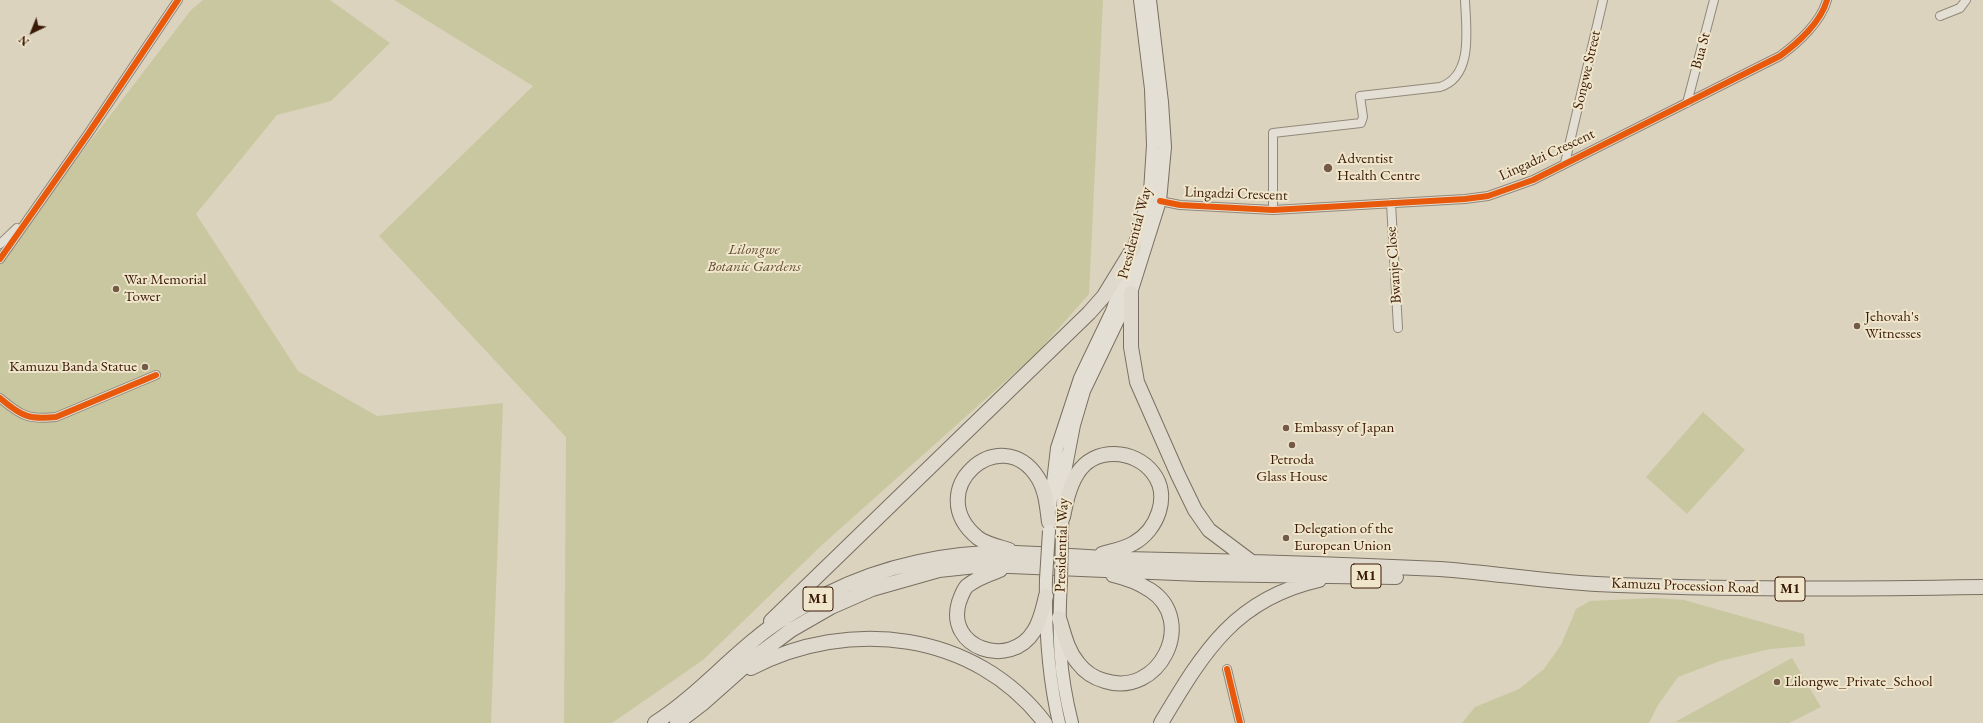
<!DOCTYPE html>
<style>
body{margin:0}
#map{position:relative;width:1983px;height:723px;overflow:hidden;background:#dbd3be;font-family:"EB Garamond",serif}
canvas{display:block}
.north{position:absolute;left:12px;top:12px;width:40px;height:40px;-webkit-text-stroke:3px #f0e6cc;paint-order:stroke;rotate:223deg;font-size:11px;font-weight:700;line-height:16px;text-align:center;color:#3a1906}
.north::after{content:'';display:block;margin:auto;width:14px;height:18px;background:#3a1906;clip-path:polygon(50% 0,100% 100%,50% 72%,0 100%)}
</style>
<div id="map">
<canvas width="1983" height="723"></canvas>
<div class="north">N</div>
</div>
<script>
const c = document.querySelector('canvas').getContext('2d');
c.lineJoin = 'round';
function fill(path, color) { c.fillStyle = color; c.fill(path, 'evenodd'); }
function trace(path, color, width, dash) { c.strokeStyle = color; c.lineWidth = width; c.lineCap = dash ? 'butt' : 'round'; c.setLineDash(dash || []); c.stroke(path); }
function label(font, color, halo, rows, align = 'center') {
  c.font = font + ' "EB Garamond",serif'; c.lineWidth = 4; c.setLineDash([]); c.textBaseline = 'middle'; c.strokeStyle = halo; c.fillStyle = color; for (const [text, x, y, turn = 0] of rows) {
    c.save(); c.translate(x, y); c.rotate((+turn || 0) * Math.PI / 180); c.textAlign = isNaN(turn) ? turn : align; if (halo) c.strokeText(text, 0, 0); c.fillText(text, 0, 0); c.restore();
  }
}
const green = new Path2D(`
 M 203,0 L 330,0 L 390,43 L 331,101 L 277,115 L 196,214 L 298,371 L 377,416 L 503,403 L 491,723 L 0,723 L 0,259 L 191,10 Z
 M 394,0 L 1103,0 L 1089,294 L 1036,354 L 823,544 L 703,660 L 612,723 L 564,723 L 566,437 L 379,236 L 533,86 Z
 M 1703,412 L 1745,450 L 1687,514 L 1646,477 Z
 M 1656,598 L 1684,600 L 1804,634 L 1805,646 L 1770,649 L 1720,661 L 1678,677 L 1658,705 L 1649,723 L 1462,723 L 1475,707 L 1519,689 L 1544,669 L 1561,645 L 1576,609 L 1590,601 Z
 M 1792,658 L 1821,707 L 1789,723 L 1675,722 Z`);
const minor = new Path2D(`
 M 1940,16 L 1960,8 L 1966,0
 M 1687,103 L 1714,0
 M 1565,163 L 1603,0
 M 1160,201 L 1180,205 L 1273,210 L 1465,199 L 1488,196 L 1533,180 L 1780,56 C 1798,43 1821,22 1827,0
 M 1391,203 L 1398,328
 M 1273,210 L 1273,133 L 1361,123 L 1363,117 L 1360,96 L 1440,87 C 1474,76 1466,28 1465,0
 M 0,244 L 17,228
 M 0,259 L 88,134 L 178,0
 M 0,398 C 21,416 29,420 56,417 L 156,375
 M 1227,669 L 1240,723`);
const secondary = new Path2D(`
 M 1050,508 L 1057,448 L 1080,378 L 1112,311 L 1129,264 L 1150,192 L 1153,145 L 1151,89 L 1140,0
 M 1062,531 L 1064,477 L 1074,425 L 1084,391 L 1131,293 L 1160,201 L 1165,147 L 1162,102 L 1150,0
 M 1046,579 C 1045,627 1048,676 1059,723
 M 1061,581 C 1058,634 1059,671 1072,723`);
const trunk = new Path2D(`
 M 1131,293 L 1131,347 L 1137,382 L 1178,475 L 1195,510 L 1209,530 L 1253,563
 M 1063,517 C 1066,502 1069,487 1077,474 C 1094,446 1135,449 1153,473 C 1171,496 1157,530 1134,543 C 1124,549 1112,551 1102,554
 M 1009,550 C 1000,547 986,544 978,538 C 920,491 1001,419 1038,478 C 1046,491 1047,507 1049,522
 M 1000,570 C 989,574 977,578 967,586 C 963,590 961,597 959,602 C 945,648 1010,670 1034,631 C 1041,620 1043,608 1046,596
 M 1059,618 C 1064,633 1067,650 1078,663 C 1084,671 1094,678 1105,681 C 1159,698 1198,621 1150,590 C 1139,583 1126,578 1113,575
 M 771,621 L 1089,313 L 1104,296 L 1134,247
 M 751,668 C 849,617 975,631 1045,723
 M 655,723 C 691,700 721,667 754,640 C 775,622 801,607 825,595 C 883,565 952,551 1016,553 C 1052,554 1089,558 1125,559 C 1230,561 1335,564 1440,569 C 1492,573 1544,581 1596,584 C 1725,590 1854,589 1983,587
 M 677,723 L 702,704 L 755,657 L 791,630 L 831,607 L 872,589 L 939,570 L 976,566 L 1010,566 L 1200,574 L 1396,577
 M 1161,723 C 1203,653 1234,599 1319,580`);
const secondaryBridge = new Path2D(`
 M 1046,579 L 1049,531
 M 1061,581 L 1062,531`);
const cycleway = new Path2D(`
 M 1160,201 L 1180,205 L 1273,210 L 1465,199 L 1488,196 L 1533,180 L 1780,56 C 1798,43 1821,22 1827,0
 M 0,259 L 88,134 L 178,0
 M 0,398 C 21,416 29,420 56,417 L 156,375
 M 1227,669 L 1240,723`);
const markers = [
 [1328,168,5,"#725a46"],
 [116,289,4,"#725a46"],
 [1857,326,4,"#725a46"],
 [145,367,4,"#725a46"],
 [1286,428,4,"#725a46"],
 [1292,445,4,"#725a46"],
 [1286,538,4,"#725a46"],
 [1777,682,4,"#725a46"]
];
const shields = [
 [1366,576,30],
 [1790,589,30],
 [818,599,30]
];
const shieldNames = [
 ["M1",1366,576],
 ["M1",1790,589],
 ["M1",818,599]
];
const streetNames = [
 ["Bua St",1701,51,-75],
 ["Songwe Street",1587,70,-77],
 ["Lingadzi Crescent",1547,155,-25],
 ["Lingadzi Crescent",1236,194,2],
 ["Presidential Way",1135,233,-75],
 ["Bwanje Close",1394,265,-94],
 ["Presidential Way",1062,545,-88],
 ["Kamuzu Procession Road",1685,586,2]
];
const poiNames = [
 ["Adventist",1337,159],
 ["Health Centre",1337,176],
 ["War Memorial",124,280],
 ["Tower",124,297],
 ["Jehovah's",1865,317],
 ["Witnesses",1865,334],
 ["Kamuzu Banda Statue",137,367,"right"],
 ["Embassy of Japan",1294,428],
 ["Petroda",1292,460,"center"],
 ["Glass House",1292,477,"center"],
 ["Delegation of the",1294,529],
 ["European Union",1294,546],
 ["Lilongwe_Private_School",1785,682]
];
const parkNames = [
 ["Lilongwe",754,250],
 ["Botanic Gardens",754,267]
];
fill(green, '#c9c7a0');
trace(minor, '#91887a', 10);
trace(secondary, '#796f62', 14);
trace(trunk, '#796f62', 16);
trace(minor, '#e3dfd4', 8);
trace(secondary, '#e3dfd4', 12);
trace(trunk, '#ded9cc', 14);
trace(secondaryBridge, '#796f62', 14, []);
trace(secondaryBridge, '#e3dfd4', 12);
trace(cycleway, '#e8590c', 6);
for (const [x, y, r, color] of markers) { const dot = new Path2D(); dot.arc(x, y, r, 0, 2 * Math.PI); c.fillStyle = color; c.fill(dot); trace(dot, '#f0e6cc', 1.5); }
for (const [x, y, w] of shields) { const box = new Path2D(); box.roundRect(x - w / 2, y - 12, w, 24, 3); c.fillStyle = '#f0e6cc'; c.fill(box); trace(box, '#3a1906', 1); }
label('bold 14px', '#3a1906', null, shieldNames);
label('15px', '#3a1906', '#f0e6cc', streetNames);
label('15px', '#3a1906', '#f0e6cc', poiNames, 'left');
label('italic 15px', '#604b2d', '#f0e6cc', parkNames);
</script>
